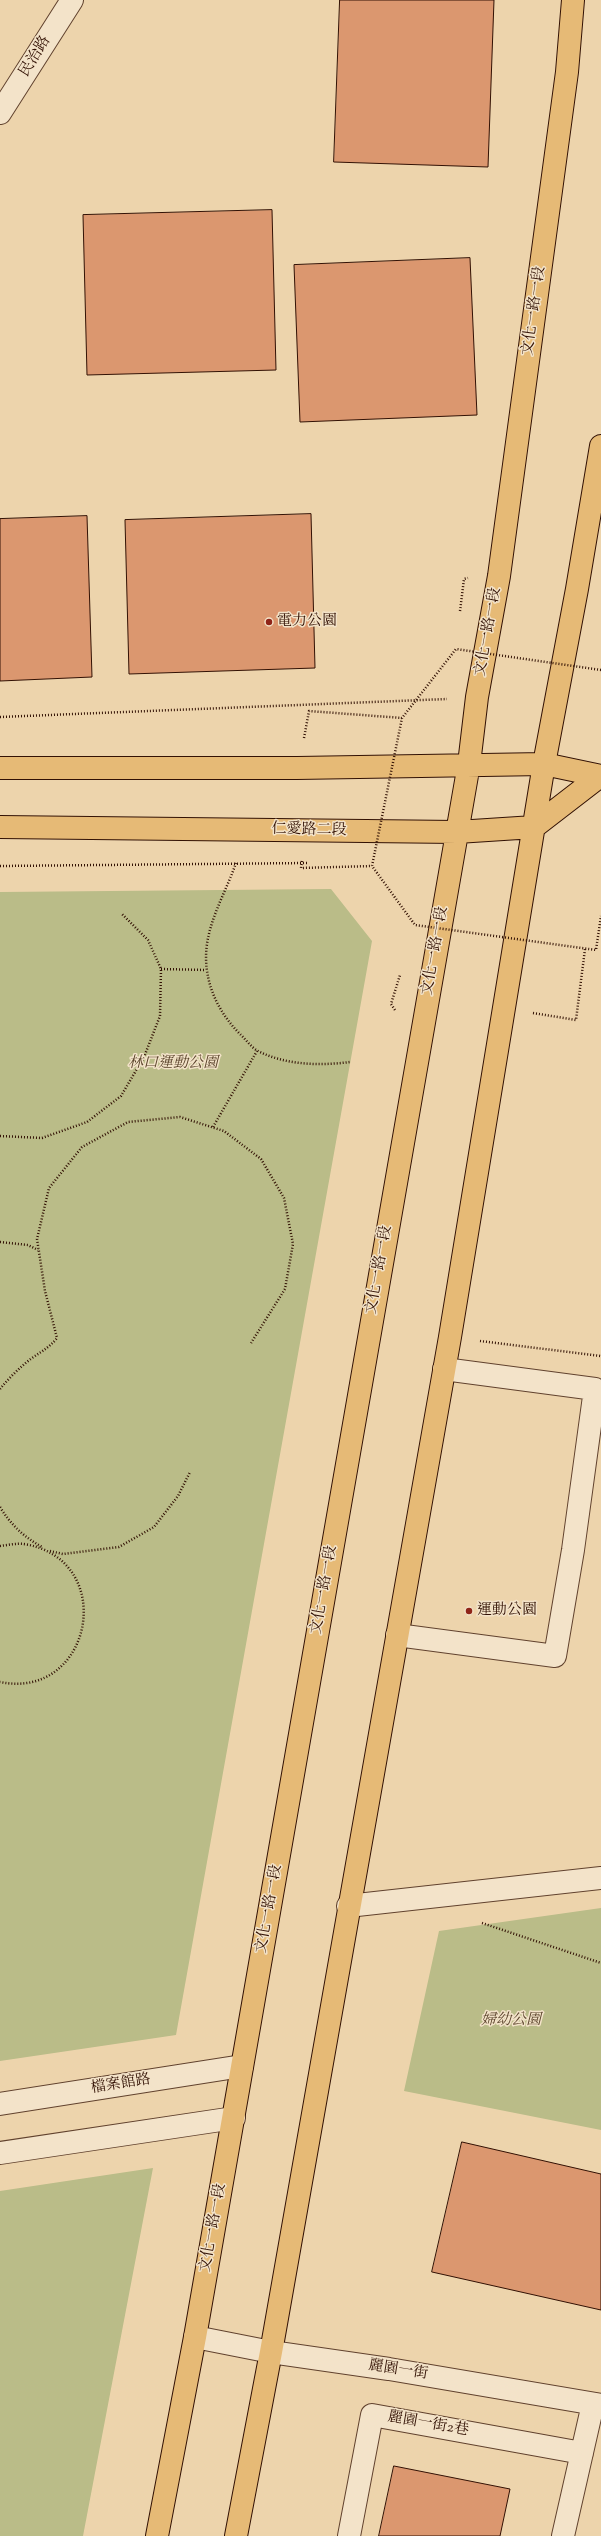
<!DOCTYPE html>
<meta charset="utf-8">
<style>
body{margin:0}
canvas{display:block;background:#edd4ac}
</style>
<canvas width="601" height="2536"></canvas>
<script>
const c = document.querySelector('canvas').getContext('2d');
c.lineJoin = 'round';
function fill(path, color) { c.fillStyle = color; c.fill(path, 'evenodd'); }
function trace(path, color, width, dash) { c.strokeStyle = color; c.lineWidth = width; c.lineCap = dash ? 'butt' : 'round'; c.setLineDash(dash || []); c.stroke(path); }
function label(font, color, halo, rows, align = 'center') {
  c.font = font + ' "Sorts Mill Goudy","Noto Serif TC",serif'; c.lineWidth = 3; c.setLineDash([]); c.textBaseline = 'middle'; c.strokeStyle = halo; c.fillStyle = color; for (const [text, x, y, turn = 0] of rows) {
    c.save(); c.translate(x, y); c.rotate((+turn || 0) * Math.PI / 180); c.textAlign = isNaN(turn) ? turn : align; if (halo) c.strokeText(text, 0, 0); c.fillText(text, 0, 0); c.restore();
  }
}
const green = new Path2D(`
 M 331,889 L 372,941 L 176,2035 L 0,2061 L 0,892 Z
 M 601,1908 L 601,2130 L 404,2091 L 439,1931 Z
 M 153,2168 L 83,2536 L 0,2536 L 0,2191 Z`);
const building = new Path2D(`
 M 340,0 L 494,0 L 488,167 L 334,162 Z
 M 272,210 L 276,370 L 87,375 L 83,215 Z
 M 470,258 L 477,415 L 300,422 L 294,265 Z
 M 311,514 L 315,668 L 129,674 L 125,520 Z
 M 87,516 L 92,677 L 0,681 L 0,519 Z
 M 462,2142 L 601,2174 L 601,2310 L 432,2272 Z
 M 394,2466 L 510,2489 L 500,2536 L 379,2536 Z`);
const path = new Path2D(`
 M 460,611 L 464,579 L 468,578
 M 0,717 L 447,699
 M 304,738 L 309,711 L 402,718
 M 302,861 L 301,868 L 372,866
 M 236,863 C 227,889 211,916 207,944 C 202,979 217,1012 242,1036 C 247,1041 252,1048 258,1051 C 285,1065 320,1066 350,1062
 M 0,866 L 307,863
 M 161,969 L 206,970
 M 395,1010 L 391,1004 L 400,975
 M 533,1013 L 576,1020 L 585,949
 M 213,1127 L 257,1051
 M 0,1136 L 42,1138 L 87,1122 L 121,1096 L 144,1057 L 160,1016 L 161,969 L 148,940 L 122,914
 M 0,1242 L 28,1245 L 38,1250
 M 480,1341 L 601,1356
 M 0,1389 C 9,1378 20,1367 32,1358 C 42,1351 49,1348 57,1338 L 45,1291 L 37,1239 L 49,1188 L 82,1147 L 128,1122 L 180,1117 L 224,1131 L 261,1159 L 284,1198 L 293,1244 L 285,1289 L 251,1343
 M 0,1507 C 11,1525 24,1537 42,1547
 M 0,1546 C 8,1545 17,1543 24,1544 C 119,1559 93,1701 0,1682
 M 50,1551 L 63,1554 L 119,1547 L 154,1527 L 178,1496 L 190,1472
 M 482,1923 L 601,1963`);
const minor = new Path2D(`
 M 0,113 L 72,0
 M 397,1635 L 555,1656 L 573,1550 L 595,1389 L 444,1369
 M 348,1906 L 601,1878
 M 0,2104 L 242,2066
 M 0,2153 L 234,2118
 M 195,2337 L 271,2352 L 389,2369 L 601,2405
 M 349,2536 L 372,2415 L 582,2453
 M 563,2536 L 593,2404`);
const major = new Path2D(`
 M 0,768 L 297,768 L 544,764 L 601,776
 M 0,827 L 457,832 L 534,827 L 600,776
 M 157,2536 L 195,2337 L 469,764 L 477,697 L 499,576 L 567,72 L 573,0
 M 236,2536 L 271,2352 L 450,1337 L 544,764 L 577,589 L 601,446`);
const pathBridge = new Path2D(`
 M 601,670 L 456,649 L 402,718 L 372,866 L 415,925 L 596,950 L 601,916`);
const markers = [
 [269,622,4,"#8f2418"],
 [469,1611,4,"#8f2418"]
];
const streetNames = [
 ["民治路",36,57,-58],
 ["文化一路一段",535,311,-82],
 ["文化一路一段",489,632,-80],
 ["仁愛路二段",309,831,1],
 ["文化一路一段",436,951,-80],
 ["文化一路一段",380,1270,-80],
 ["文化一路一段",325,1590,-80],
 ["文化一路一段",270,1909,-80],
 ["檔案館路",121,2085,-9],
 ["文化一路一段",214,2228,-80],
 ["麗園一街",398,2371,9],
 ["麗園一街2巷",428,2425,10]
];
const poiNames = [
 ["電力公園",277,622],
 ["運動公園",477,1611]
];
const parkNames = [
 ["林口運動公園",173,1064],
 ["婦幼公園",511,2021]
];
fill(green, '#babc88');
fill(building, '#db976f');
trace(building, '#321104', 1);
trace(minor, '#61422e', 24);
trace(major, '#321104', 24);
trace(path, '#321104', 2.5, [1, 2]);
trace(minor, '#f3e3c9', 22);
trace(major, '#e6ba76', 22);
trace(pathBridge, '#321104', 2.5, [1, 2]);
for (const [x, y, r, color] of markers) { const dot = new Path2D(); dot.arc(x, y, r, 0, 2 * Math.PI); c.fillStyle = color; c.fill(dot); trace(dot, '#f3e3c9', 1.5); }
label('15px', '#321104', '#f3e3c9', streetNames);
label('15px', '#321104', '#f3e3c9', poiNames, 'left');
label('italic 15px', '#5b442c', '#f3e3c9', parkNames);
</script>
